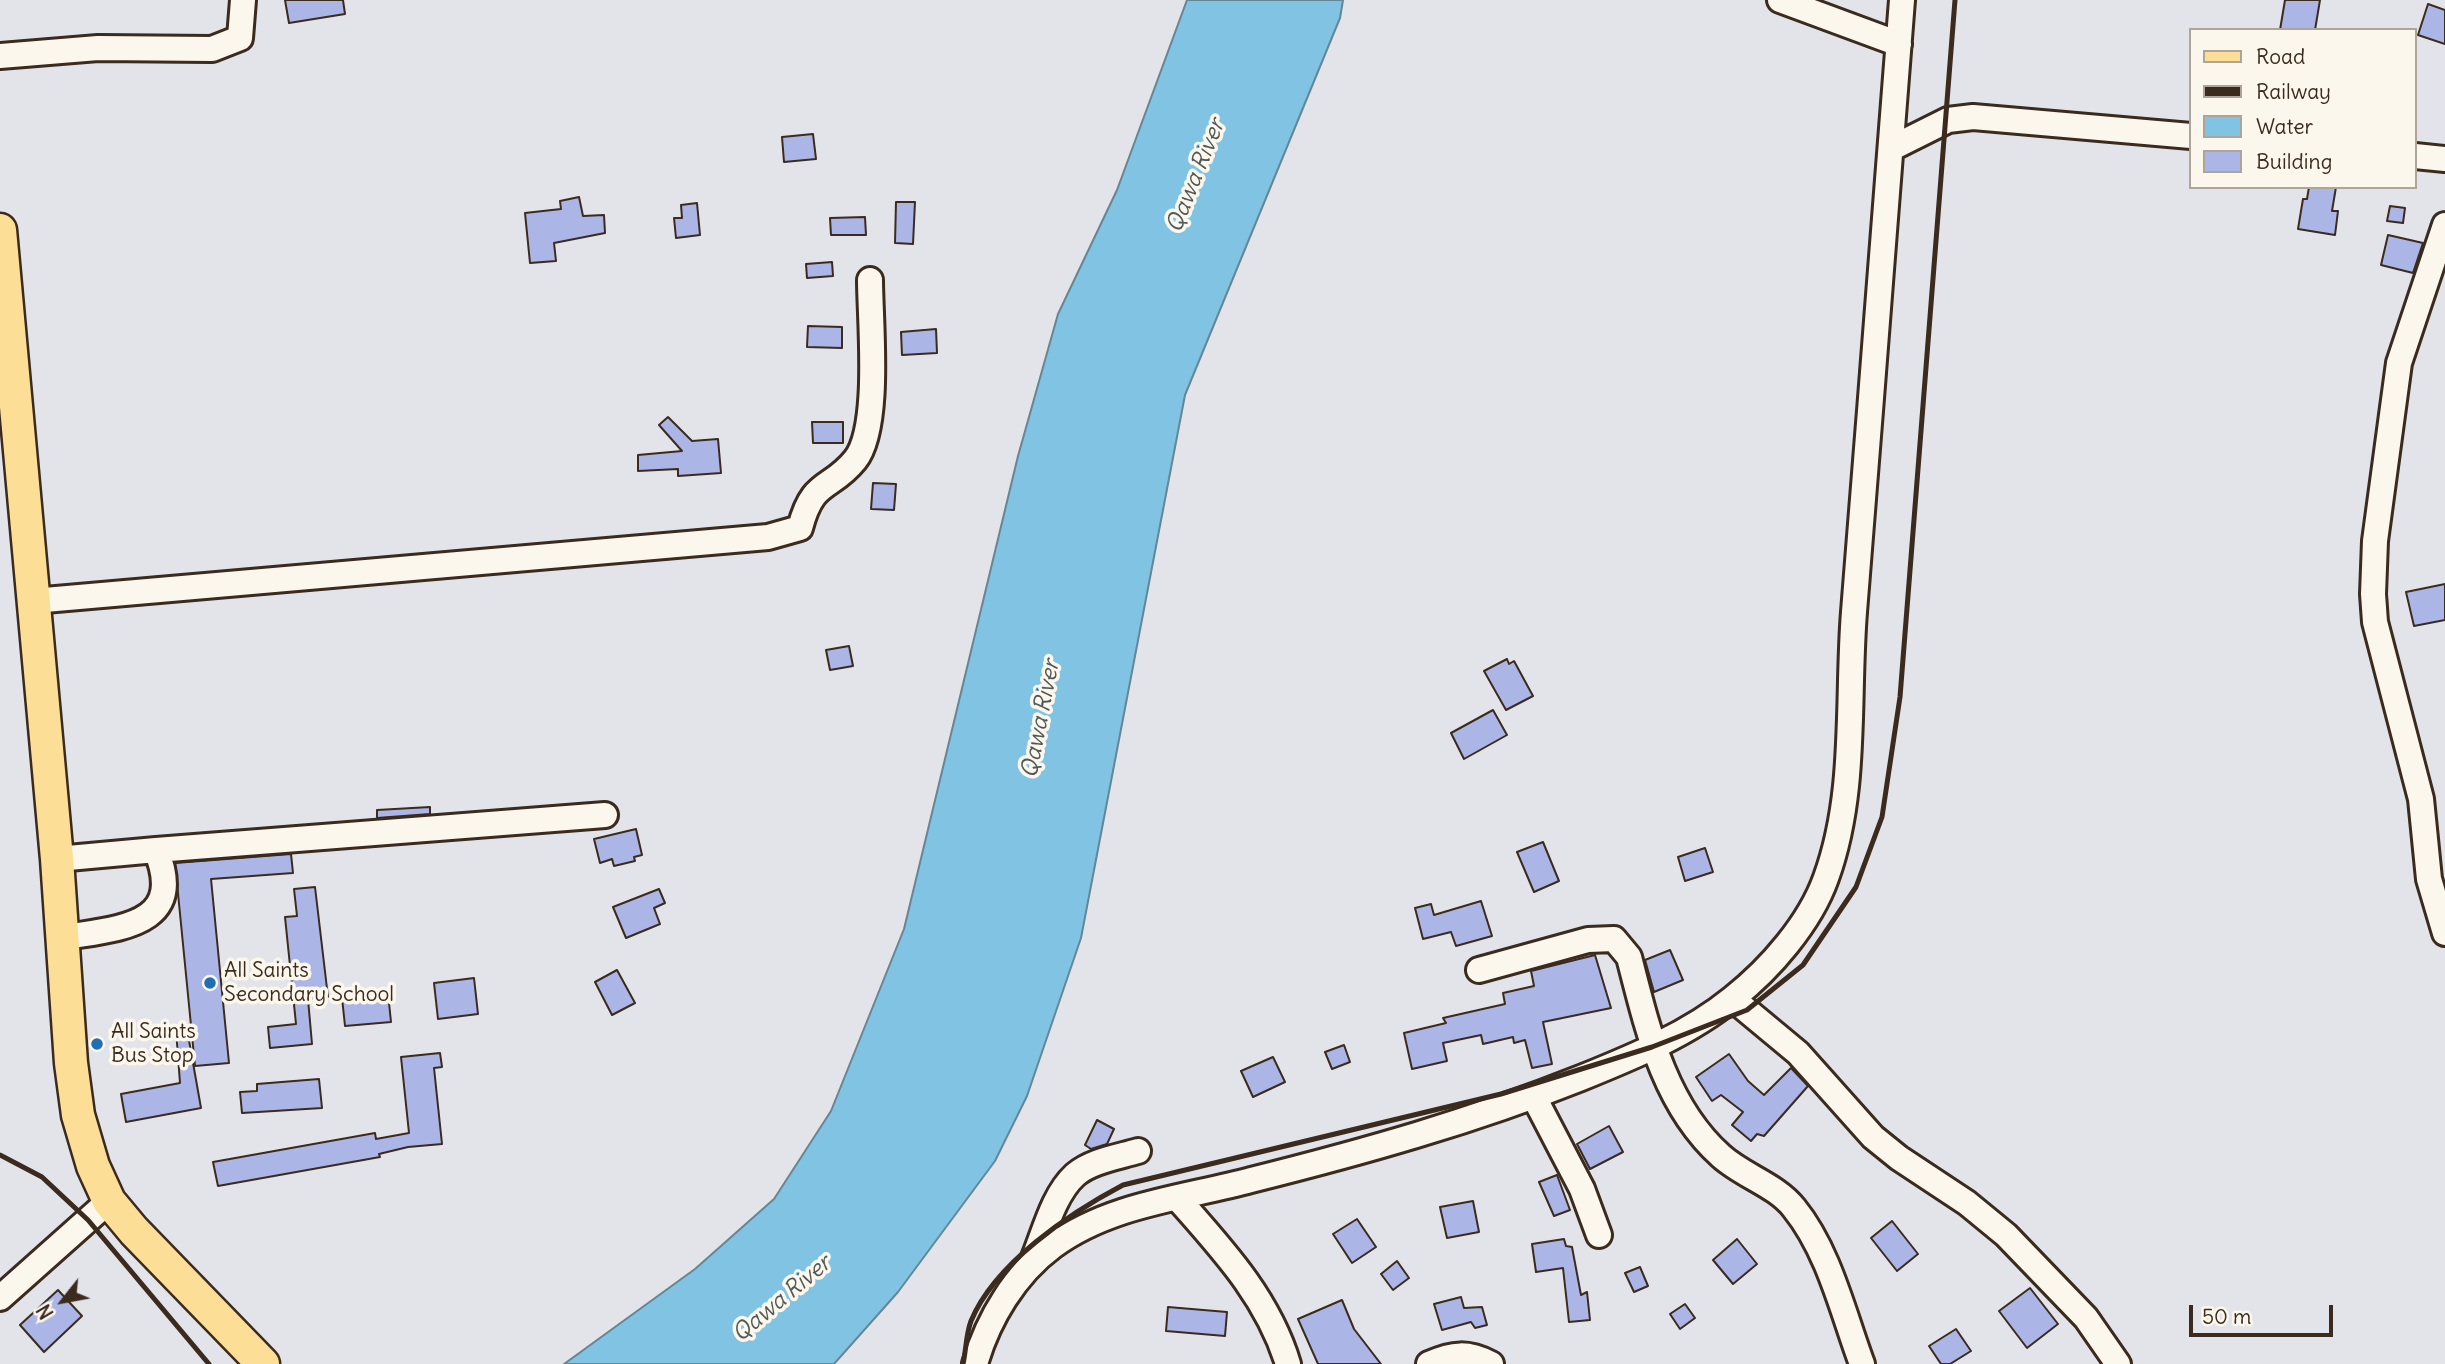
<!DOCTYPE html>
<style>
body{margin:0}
#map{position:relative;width:2445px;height:1364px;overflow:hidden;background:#e3e4ea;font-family:Delius,sans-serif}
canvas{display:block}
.legend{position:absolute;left:2189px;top:28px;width:228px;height:161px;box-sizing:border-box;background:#fbf7ec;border:2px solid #aea59a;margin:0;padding:9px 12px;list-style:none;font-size:21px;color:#3b2a1e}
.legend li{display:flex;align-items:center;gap:14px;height:35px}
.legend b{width:35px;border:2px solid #aea59a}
.north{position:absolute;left:28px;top:1266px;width:70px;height:70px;-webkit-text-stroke:5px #fbf7ec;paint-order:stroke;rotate:239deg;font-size:19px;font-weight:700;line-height:28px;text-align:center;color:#3b2a1e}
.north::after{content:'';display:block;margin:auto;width:24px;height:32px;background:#3b2a1e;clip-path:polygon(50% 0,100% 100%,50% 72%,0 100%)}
.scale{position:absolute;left:2189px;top:1305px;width:144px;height:32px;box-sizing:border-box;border:4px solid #3b2a1e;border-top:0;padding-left:9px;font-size:21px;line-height:24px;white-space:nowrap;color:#3b2a1e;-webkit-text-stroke:5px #fbf7ec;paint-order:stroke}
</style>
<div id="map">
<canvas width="2445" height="1364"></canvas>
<ul class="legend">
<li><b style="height:9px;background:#fcde96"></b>Road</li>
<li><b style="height:9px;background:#3b2a1e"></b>Railway</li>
<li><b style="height:19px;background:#81c3e2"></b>Water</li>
<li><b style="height:19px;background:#acb6e6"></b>Building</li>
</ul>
<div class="north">N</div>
<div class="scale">50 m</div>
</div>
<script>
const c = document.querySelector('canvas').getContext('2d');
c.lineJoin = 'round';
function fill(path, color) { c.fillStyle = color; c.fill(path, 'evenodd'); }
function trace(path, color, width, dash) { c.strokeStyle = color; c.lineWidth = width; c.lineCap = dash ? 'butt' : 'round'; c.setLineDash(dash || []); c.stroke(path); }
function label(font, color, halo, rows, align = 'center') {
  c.font = font + ' Delius,sans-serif'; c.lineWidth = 7; c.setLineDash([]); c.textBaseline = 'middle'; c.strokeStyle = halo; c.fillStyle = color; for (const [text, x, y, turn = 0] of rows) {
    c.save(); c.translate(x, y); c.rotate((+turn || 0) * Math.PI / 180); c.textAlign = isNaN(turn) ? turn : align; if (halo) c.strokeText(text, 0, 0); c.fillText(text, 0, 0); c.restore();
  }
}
const water = new Path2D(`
 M 1187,0 L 1343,0 L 1340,18 L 1185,395 L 1081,938 L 1027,1096 L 995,1161 L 898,1292 L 834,1364 L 564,1364 L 695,1269 L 774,1199 L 831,1111 L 904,929 L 1018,456 L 1058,314 L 1117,190 Z`);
const building = new Path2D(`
 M 285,0 L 343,0 L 345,14 L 289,23 Z
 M 2285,0 L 2320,0 L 2315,30 L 2280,30 Z
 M 2428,4 L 2445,10 L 2445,44 L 2418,35 Z
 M 813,134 L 816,159 L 784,162 L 782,137 Z
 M 2309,187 L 2336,187 L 2332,211 L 2338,211 L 2335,235 L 2298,229 L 2303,199 L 2307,199 Z
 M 579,197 L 583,216 L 604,215 L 605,233 L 554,243 L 556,261 L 530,263 L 525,213 L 561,209 L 560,201 Z
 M 896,202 L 915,202 L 913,244 L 895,243 Z
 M 697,203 L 700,235 L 676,238 L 674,218 L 682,218 L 681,205 Z
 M 2390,206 L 2405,208 L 2403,223 L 2387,221 Z
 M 865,217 L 866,235 L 831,235 L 830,218 Z
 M 2388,235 L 2423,243 L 2413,273 L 2381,265 Z
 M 832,262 L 833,276 L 807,278 L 806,264 Z
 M 808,326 L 842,327 L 842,348 L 807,347 Z
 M 936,329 L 937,353 L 902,355 L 901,332 Z
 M 668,417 L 692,441 L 718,439 L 721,473 L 678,476 L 678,469 L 638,471 L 638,455 L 682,451 L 659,425 Z
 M 812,422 L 843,422 L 843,443 L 813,443 Z
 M 873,483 L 896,484 L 894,510 L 871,509 Z
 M 2445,584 L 2445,620 L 2414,626 L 2406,592 Z
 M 849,646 L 853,666 L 830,670 L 826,650 Z
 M 1507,659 L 1509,664 L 1514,661 L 1533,696 L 1506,710 L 1484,671 Z
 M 1493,710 L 1507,735 L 1464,759 L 1451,733 Z
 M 430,807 L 430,814 L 377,818 L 377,810 Z
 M 636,829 L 642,855 L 634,857 L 635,861 L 614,866 L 612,859 L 600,863 L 594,839 Z
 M 1543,842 L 1559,881 L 1534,892 L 1517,852 Z
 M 1705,848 L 1713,872 L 1685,881 L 1678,857 Z
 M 291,854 L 293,873 L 211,879 L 229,1063 L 195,1066 L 175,863 Z
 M 315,887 L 328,997 L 308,999 L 312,1044 L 270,1048 L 268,1027 L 296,1024 L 285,917 L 297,916 L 294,889 Z
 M 659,889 L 665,903 L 654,908 L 660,924 L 626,938 L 613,907 Z
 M 1481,901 L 1492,936 L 1456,946 L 1451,932 L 1423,939 L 1415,908 L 1431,904 L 1434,915 Z
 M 1670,950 L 1683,980 L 1654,992 L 1645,960 Z
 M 1595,955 L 1611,1008 L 1543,1022 L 1552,1064 L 1532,1068 L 1525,1040 L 1514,1043 L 1513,1037 L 1483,1044 L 1481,1035 L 1443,1043 L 1447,1061 L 1412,1069 L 1404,1033 L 1446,1023 L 1443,1018 L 1505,1004 L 1503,993 L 1534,986 L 1531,971 Z
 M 617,970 L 635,1003 L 612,1015 L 595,982 Z
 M 474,978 L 478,1014 L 438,1019 L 434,983 Z
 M 388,993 L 391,1022 L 345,1026 L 342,998 Z
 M 187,1029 L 201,1108 L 126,1122 L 121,1094 L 180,1083 L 176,1030 Z
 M 1344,1045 L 1350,1062 L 1332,1069 L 1325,1052 Z
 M 440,1053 L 442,1067 L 434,1068 L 442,1144 L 408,1147 L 379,1154 L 380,1157 L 218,1186 L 213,1162 L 375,1133 L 376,1139 L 409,1133 L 401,1057 Z
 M 1729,1054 L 1748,1081 L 1764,1095 L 1791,1068 L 1808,1086 L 1764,1136 L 1757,1134 L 1751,1141 L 1732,1125 L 1743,1112 L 1721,1095 L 1712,1101 L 1696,1077 Z
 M 1273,1057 L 1285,1082 L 1253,1097 L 1241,1071 Z
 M 319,1079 L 322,1108 L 242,1113 L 240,1092 L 257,1091 L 257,1084 Z
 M 1097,1120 L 1114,1129 L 1107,1144 L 1091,1149 L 1085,1145 Z
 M 1609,1126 L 1623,1152 L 1590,1169 L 1577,1144 Z
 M 1557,1175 L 1570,1210 L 1554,1216 L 1539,1182 Z
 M 1473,1201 L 1479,1232 L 1447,1238 L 1440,1207 Z
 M 1357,1219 L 1376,1247 L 1352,1263 L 1333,1234 Z
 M 1892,1221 L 1918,1254 L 1897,1271 L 1871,1238 Z
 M 1564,1239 L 1566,1246 L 1572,1247 L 1581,1295 L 1587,1292 L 1590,1320 L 1569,1322 L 1563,1268 L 1536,1272 L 1532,1244 Z
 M 1737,1239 L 1757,1264 L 1733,1284 L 1713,1260 Z
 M 1397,1261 L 1409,1278 L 1393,1290 L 1381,1274 Z
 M 1640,1267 L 1648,1286 L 1634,1292 L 1625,1273 Z
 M 2030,1288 L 2058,1324 L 2027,1348 L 1999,1311 Z
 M 58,1290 L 82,1316 L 44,1352 L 20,1325 Z
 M 1461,1297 L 1464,1308 L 1482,1307 L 1487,1325 L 1475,1328 L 1471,1322 L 1442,1330 L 1434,1304 Z
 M 1342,1300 L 1354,1329 L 1381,1364 L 1318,1364 L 1298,1319 Z
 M 1685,1304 L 1695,1318 L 1680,1329 L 1670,1314 Z
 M 1168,1307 L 1227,1312 L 1225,1336 L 1166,1331 Z
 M 1956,1329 L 1971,1351 L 1950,1364 L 1941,1364 L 1929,1346 Z`);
const minor = new Path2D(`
 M 1780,0 L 1899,44
 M 0,56 L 98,48 L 212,49 L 240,38 L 243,0
 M 1892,148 L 1948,120 L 1973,117 L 2191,136
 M 2415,156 L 2445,159
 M 2445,225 L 2399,363 L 2375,541 L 2373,594 L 2375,622 L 2421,799 L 2429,879 L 2445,933
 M 33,601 L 768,537 L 800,528 C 813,478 830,491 855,460 C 881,428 870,321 870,280
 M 156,850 L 605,815
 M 57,859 L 156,850 C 188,928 116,928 61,938
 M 1479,970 L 1588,940 L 1614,939 L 1629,957 C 1647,1027 1664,1105 1721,1156 C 1743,1176 1776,1185 1794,1208 C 1829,1251 1843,1313 1862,1364
 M 1733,999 L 1798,1053 L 1873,1137 L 1899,1158 L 1967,1203 L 2006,1235 L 2086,1318 L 2118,1364
 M 1534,1097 L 1582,1189 L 1599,1235
 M 1178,1199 C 1223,1250 1268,1298 1288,1364
 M 1033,1260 C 1044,1234 1053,1195 1075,1175 C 1091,1161 1118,1157 1138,1151
 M 0,1298 L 109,1201
 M 975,1364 C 988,1319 1015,1274 1053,1246 C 1110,1204 1184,1198 1251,1180 C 1363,1152 1473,1121 1581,1078 C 1633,1057 1689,1034 1733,998 C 1770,969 1810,923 1826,878 C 1857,793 1847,700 1854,612 C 1870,408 1887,204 1902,0
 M 1429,1364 C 1453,1353 1468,1352 1491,1364`);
const major = new Path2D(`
 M 0,230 L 57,859 L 71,1063 L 78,1115 L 93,1166 L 109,1201 L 134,1231 L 263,1364`);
const rail = new Path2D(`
 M 0,1155 L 42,1177 L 88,1220 L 209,1364
 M 963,1364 C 966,1351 966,1334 971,1321 C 995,1263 1070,1213 1123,1185 L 1501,1094 L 1652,1047 L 1747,1010 L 1803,965 L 1856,887 L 1882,817 L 1900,697 L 1955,0`);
const markers = [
 [210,983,7,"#1f6fb2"],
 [97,1044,7,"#1f6fb2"]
];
const poiNames = [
 ["All Saints",224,971],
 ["Secondary School",224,995],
 ["All Saints",111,1032],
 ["Bus Stop",111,1056]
];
const waterNames = [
 ["Qawa River",1196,176,-68],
 ["Qawa River",1041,719,-79],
 ["Qawa River",782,1299,-40]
];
fill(water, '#81c3e2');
trace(water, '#658694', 2);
fill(building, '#acb6e6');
trace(building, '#3b2a1e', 2);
trace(minor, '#3b2a1e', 30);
trace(major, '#3b2a1e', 37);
trace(minor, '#fbf7ec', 24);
trace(major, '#fcde96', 32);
trace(rail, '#3b2a1e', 5);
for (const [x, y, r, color] of markers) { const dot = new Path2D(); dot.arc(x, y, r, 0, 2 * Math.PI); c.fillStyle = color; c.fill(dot); trace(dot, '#fbf7ec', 2.5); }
label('21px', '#3b2a1e', '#fbf7ec', poiNames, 'left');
label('italic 23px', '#505859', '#fbf7ec', waterNames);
</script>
